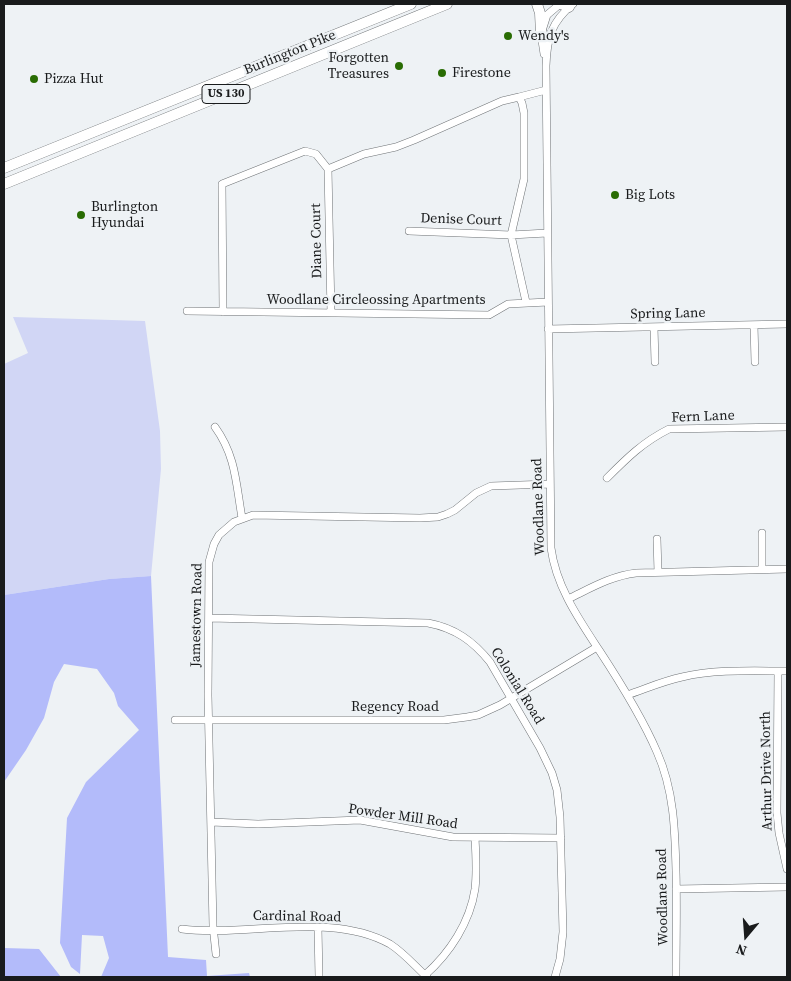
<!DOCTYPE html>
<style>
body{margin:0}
#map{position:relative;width:791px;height:981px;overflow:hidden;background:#eef2f5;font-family:"Source Serif 4",serif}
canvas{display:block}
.frame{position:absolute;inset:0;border:5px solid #191b1c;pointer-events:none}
.north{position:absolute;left:721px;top:911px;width:50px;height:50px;-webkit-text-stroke:4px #eef2f5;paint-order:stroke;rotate:198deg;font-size:14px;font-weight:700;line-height:20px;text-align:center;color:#191b1c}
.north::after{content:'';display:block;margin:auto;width:18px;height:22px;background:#191b1c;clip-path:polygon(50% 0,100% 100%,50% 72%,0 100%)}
</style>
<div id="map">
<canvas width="791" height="981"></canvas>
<div class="frame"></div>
<div class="north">N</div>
</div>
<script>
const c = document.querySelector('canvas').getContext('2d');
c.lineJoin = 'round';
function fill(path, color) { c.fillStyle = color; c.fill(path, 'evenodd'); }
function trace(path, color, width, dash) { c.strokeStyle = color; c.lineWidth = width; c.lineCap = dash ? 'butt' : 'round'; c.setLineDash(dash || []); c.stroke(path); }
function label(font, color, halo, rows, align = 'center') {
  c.font = font + ' "Source Serif 4",serif'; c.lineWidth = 4.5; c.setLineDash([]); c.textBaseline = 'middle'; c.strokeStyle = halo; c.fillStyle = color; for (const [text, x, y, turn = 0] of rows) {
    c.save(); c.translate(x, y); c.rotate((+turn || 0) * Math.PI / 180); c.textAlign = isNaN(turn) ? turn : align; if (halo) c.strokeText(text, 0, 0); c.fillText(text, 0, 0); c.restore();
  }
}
const green = new Path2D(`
 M 13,317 L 145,321 L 160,431 L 161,469 L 151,576 L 109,579 L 4,595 L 4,364 L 28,353 Z`);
const forest = new Path2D(`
 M 151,576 L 168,957 L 206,960 L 207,976 L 249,973 L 250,977 L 101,977 L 109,958 L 103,936 L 82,935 L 80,974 L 71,967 L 60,943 L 67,818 L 86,782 L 139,730 L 118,706 L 114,693 L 97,669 L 64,664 L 54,682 L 44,718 L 26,750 L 4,782 L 4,595 L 109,579 Z
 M 4,948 L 39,949 L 61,977 L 4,977 Z`);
const minor = new Path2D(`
 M 573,4 C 551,22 547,38 546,66 L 551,548 C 556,586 578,618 599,650 C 620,682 642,717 657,752 C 674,790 675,830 676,871 C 677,906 676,942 676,977
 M 544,54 L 541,34 L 547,15 L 560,4
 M 519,97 L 546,90
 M 328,169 L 364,154 L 396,147 L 414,140 L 502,101 L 519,97 L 522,103 L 524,113 L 524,179 L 511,235 L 526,302
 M 328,169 L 331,313
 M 409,231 L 511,235 L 547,233
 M 187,311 L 489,315 L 508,304 L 548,302
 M 223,312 L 222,184 L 305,151 L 316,154 L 328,169
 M 754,325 L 755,362
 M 654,327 L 655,362
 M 548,329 L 787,324
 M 215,427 C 236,456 236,484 242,518
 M 607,478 C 627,458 643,442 669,429 L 787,427
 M 762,533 L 762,569
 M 657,539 L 658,572
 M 568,599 C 591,588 611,576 636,573 L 787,569
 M 209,618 L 428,623 C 455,628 473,641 490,662 L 540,748 L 552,773 L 557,790 L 560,817 L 563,932 L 560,959 L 555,977
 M 778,671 L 777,813 L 779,833 L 787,869
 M 627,695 C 645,689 663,681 682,677 C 716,669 753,671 787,671
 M 175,720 L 444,720 L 467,717 L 478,715 L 500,705 L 597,647
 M 211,822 L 258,824 L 360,820 L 453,837 L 561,838
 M 676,889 L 787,887
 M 318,928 L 319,977
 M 182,929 C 246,937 332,911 390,944 C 404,953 415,966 427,977
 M 216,954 L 213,926 L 208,695 L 209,562 L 214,544 L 219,535 L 234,522 L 253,515 L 420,518 L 438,517 L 447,514 L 455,510 L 476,493 L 491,486 L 550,484
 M 425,975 C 450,953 470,922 475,889 C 477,872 476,855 475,838`);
const highway = new Path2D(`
 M 537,4 L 540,13 L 541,34
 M 561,4 L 569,7
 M 4,168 L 411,4
 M 4,184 L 447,4`);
const markers = [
 [508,36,5,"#296c03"],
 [399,66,5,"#296c03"],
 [442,73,5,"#296c03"],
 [34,79,5,"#296c03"],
 [615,195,5,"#296c03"],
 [81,215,5,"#296c03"]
];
const shields = [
 [226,94,48]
];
const shieldNames = [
 ["US 130",226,94]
];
const poiNames = [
 ["Wendy's",518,36],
 ["Forgotten",389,58,"right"],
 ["Treasures",389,74,"right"],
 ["Firestone",452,73],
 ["Pizza Hut",44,79],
 ["Big Lots",625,195],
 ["Burlington",91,207],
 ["Hyundai",91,223]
];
const streetNames = [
 ["Burlington Pike",290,53,-22],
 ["Denise Court",461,220,2],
 ["Diane Court",317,241,-91],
 ["Woodlane Circleossing Apartments",376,300],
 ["Spring Lane",668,314,-1],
 ["Fern Lane",703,417,-2],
 ["Woodlane Road",539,507,-92],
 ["Jamestown Road",197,615,-89],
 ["Colonial Road",517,686,58],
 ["Regency Road",395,707],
 ["Arthur Drive North",767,771,-91],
 ["Powder Mill Road",403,817,8],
 ["Woodlane Road",663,897,-91],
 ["Cardinal Road",297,917,1]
];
fill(green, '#d1d6f5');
fill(forest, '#b3bbfa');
trace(minor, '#6e7275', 8);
trace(highway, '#6e7275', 11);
trace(minor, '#fff', 7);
trace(highway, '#fff', 10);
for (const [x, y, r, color] of markers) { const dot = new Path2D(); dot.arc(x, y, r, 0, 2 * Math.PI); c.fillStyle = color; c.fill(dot); trace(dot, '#eef2f5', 2); }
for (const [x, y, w] of shields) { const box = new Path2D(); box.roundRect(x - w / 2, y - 9.5, w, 19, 4); c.fillStyle = '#eef2f5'; c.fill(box); trace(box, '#191b1c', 1); }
label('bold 12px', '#191b1c', null, shieldNames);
label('14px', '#191b1c', '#eef2f5', poiNames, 'left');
label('14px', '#191b1c', '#eef2f5', streetNames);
</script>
